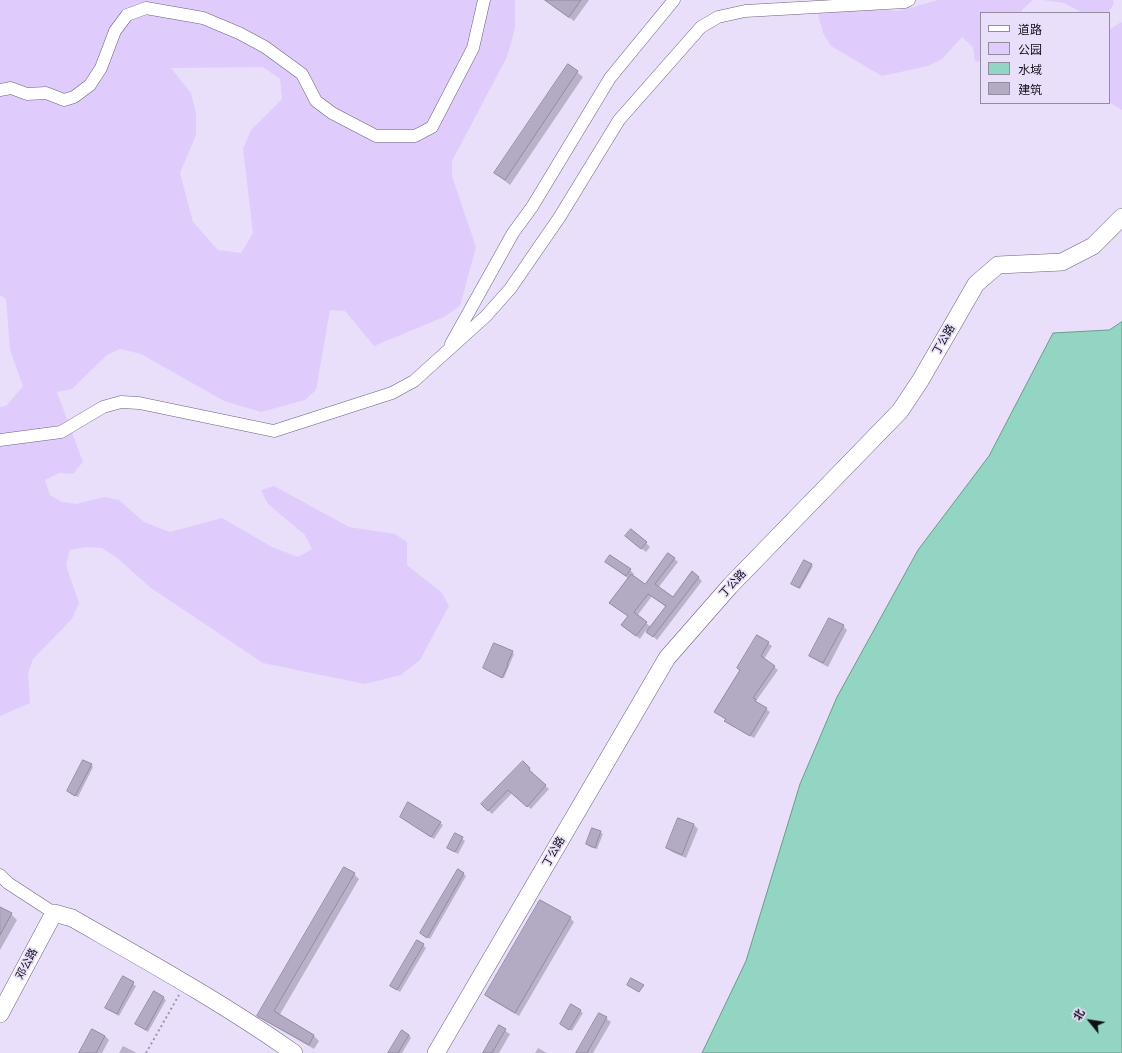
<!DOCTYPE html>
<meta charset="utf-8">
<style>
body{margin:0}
#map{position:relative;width:1122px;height:1053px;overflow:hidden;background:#e9dffa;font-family:"Fira Sans","Noto Sans SC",sans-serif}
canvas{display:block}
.legend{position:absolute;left:980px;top:12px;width:130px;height:92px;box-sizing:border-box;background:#e9dffa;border:1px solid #938ca0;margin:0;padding:5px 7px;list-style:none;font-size:12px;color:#120f18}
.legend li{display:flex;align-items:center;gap:8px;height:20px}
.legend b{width:20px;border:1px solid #938ca0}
.north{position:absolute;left:1070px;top:1001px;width:40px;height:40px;-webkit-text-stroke:3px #e9dffa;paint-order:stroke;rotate:300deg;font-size:11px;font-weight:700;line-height:16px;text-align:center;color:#120f18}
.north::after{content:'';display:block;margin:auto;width:14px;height:18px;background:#120f18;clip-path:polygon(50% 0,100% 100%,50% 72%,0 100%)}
</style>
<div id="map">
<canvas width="1122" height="1053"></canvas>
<ul class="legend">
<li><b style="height:5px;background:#fff"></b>道路</li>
<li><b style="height:11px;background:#dfccfd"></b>公园</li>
<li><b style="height:11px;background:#92d5c2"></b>水域</li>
<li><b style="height:11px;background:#b3aac3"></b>建筑</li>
</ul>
<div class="north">北</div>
</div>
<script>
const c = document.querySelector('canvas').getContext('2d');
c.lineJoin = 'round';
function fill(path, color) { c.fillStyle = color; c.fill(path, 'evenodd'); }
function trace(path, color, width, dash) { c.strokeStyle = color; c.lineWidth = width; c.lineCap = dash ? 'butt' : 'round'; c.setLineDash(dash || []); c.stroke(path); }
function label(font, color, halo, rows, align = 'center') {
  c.font = font + ' "Fira Sans","Noto Sans SC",sans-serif'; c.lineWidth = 3.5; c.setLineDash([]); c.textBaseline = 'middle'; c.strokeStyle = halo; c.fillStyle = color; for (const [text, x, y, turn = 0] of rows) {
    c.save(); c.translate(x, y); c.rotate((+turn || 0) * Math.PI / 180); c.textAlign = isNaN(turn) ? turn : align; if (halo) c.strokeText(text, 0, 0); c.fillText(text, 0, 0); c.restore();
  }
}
const green = new Path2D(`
 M 0,0 L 515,0 L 515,28 L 507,57 L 452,161 L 452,176 L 476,247 L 460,306 L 444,317 L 374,346 L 345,311 L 330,310 L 316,390 L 305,400 L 261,412 L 224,401 L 141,354 L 120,349 L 107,355 L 72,389 L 57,392 L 83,462 L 73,474 L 59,473 L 45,480 L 50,495 L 62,502 L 76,504 L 104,497 L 119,500 L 144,522 L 170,532 L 222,518 L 272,547 L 298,557 L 312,549 L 305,535 L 268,504 L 261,490 L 274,486 L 349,527 L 395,534 L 407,542 L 407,565 L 442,593 L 449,606 L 420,660 L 401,675 L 365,684 L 263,663 L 151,588 L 116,557 L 102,548 L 87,547 L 70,550 L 66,565 L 79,603 L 72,619 L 33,659 L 28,673 L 30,703 L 0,716 L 0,407 L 6,406 L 23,386 L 10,350 L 6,299 L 0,295 ZM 263,67 L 280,79 L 282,99 L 251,130 L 243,149 L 253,233 L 241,253 L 218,250 L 193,222 L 180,173 L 196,135 L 196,113 L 191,93 L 171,68 Z
 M 938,0 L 1033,0 L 1023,9 L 1021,13 L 981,13 L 981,62 L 975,61 L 973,47 L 962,37 L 942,59 L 928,66 L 882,76 L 831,46 L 823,33 L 817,11 L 845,7 L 898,11 Z
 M 1043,0 L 1113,0 L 1114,3 L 1108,13 L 1083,13 L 1064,3 Z
 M 1121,22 L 1122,23 L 1122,110 L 1109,102 L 1109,30 Z`);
const water = new Path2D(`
 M 1122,322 L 1122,1053 L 702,1053 L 746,961 L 800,784 L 837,697 L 918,550 L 989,456 L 1053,333 L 1109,330 Z`);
const shadow = new Path2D(`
 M 551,0 L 589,0 L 574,21 L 554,7 L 549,2 Z
 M 568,65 L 583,77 L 510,185 L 495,173 Z
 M 630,540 L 646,543 L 650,547 L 646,552 Z
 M 669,554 L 678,562 L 658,588 L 673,598 L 698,577 L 702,581 L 657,640 L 646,630 L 640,639 L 626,628 L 629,617 L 614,606 L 629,579 L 606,562 L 630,570 L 634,574 L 632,576 L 645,585 ZM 652,596 L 666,607 L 651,627 L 637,616 Z
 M 804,561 L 813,566 L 800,589 L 793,584 Z
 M 830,619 L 843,626 L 847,630 L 828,667 L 814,659 L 810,655 Z
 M 758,636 L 772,646 L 764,659 L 778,670 L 756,701 L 770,712 L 754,738 L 729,724 L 726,721 L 726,720 L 716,712 L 741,671 Z
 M 512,652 L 514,654 L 504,678 L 486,669 Z
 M 523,763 L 533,773 L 532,774 L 549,789 L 531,809 L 512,793 L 492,814 L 482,804 Z
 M 91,765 L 93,767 L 78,797 L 71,794 L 68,791 Z
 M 403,819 L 440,823 L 443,825 L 434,839 Z
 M 679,819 L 694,825 L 698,829 L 686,858 L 672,852 L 668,848 Z
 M 600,832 L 603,834 L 597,849 L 590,847 L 587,844 Z
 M 456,834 L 465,841 L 458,854 L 448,848 Z
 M 458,870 L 466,876 L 430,939 L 421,933 Z
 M 354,874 L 359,879 L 279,1016 L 314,1036 L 319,1041 L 314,1049 L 264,1020 L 259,1015 Z
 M 0,908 L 11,914 L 17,920 L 0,950 Z
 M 570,918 L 574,922 L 519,1016 L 490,999 L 486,995 Z
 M 423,945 L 426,948 L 400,992 L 391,986 Z
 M 123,977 L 136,986 L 119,1016 L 106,1008 Z
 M 154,992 L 166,1000 L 148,1032 L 136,1024 Z
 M 580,1011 L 583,1013 L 572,1031 L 563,1026 Z
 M 600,1014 L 611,1022 L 593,1053 L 577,1053 Z
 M 499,1027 L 510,1034 L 499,1053 L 484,1053 Z
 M 409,1035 L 411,1038 L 402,1053 L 389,1053 Z
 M 105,1036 L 109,1040 L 102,1053 L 80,1053 Z
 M 123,1046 L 135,1052 L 136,1053 L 119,1053 Z
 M 538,1048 L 547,1053 L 535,1053 Z`);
const building = new Path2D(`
 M 545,0 L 581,0 L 569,17 Z
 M 568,64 L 578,71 L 505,180 L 494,173 Z
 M 631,529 L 647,542 L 641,549 L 625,536 Z
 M 668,553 L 675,558 L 655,584 L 673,597 L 692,571 L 699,577 L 653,637 L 646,632 L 666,606 L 648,594 L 634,612 L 647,622 L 636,636 L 621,625 L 628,616 L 609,603 L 631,574 L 645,584 Z
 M 610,555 L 631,569 L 626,576 L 605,562 Z
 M 804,560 L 812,564 L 799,588 L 791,584 Z
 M 829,618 L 844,625 L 823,663 L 809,656 Z
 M 757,635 L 769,642 L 761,656 L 775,666 L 753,698 L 756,699 L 755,701 L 767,708 L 750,736 L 724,721 L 726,719 L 714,712 L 740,670 L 737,668 Z
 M 494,643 L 513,651 L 507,664 L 508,665 L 502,678 L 483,668 Z
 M 83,760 L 92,764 L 75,796 L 67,791 Z
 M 523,761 L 530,768 L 529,770 L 546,785 L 527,807 L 508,790 L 488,811 L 481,804 Z
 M 408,802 L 441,822 L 431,837 L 400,817 Z
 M 678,818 L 694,824 L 682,855 L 666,848 Z
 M 592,828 L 601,831 L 595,848 L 586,844 Z
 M 455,833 L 463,837 L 455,852 L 447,848 Z
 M 344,867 L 355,873 L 274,1011 L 314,1035 L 309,1045 L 257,1016 Z
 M 458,869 L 464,873 L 427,938 L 420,933 Z
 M 540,900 L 571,917 L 515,1013 L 485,995 Z
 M 0,907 L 12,913 L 0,935 Z
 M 417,940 L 424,944 L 397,990 L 390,986 Z
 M 123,976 L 134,982 L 117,1014 L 105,1008 Z
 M 631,978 L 644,985 L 639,992 L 627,985 Z
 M 154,991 L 164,997 L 146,1030 L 135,1024 Z
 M 571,1004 L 581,1010 L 569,1030 L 560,1024 Z
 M 599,1013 L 607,1017 L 587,1053 L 576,1053 Z
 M 499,1025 L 506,1029 L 492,1053 L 483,1053 Z
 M 92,1029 L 105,1036 L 96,1053 L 79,1053 Z
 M 402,1030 L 409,1035 L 398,1053 L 388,1053 Z`);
const path = new Path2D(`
 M 146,1053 L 179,995`);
const street = new Path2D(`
 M 0,90 L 11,88 L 27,94 L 46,93 L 64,100 L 74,97 L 90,85 L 101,68 L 115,31 L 127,15 L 146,8 L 203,18 L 239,33 L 265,47 L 302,74 L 316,101 L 332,113 L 376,136 L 415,136 L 432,127 L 473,48 L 484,0
 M 451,344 L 513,233 L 532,207 L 610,78 L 674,0
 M 0,440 L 61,432 L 103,407 L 121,402 L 139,403 L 274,431 L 392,393 L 414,381 L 486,316 L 510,289 L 559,218 L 619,120 L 701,27 L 718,17 L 745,11 L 905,2 L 909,0
 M 0,875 L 8,883 L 54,913`);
const secondary = new Path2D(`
 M 0,1014 L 54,913 L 72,918 C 147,961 223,1003 294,1053
 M 436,1053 L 667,658 L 730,586 L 900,411 L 920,381 L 976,284 L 998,265 L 1062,262 L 1093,246 L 1122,217`);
const streetNames = [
 ["丁公路",944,340,-60],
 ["丁公路",733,584,-47],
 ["丁公路",554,852,-60],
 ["邓公路",27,964,-62]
];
fill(green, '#dfccfd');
fill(water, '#92d5c2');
trace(water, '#6c9a8f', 1);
fill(shadow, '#0003');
fill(building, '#b3aac3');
trace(building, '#938aa2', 1);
trace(street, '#6a6279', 13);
trace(secondary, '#6a6279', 18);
trace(path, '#9c95aa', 2, [2, 3]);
trace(street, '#fff', 12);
trace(secondary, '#fff', 17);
label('11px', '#120f18', '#e9dffa', streetNames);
</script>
